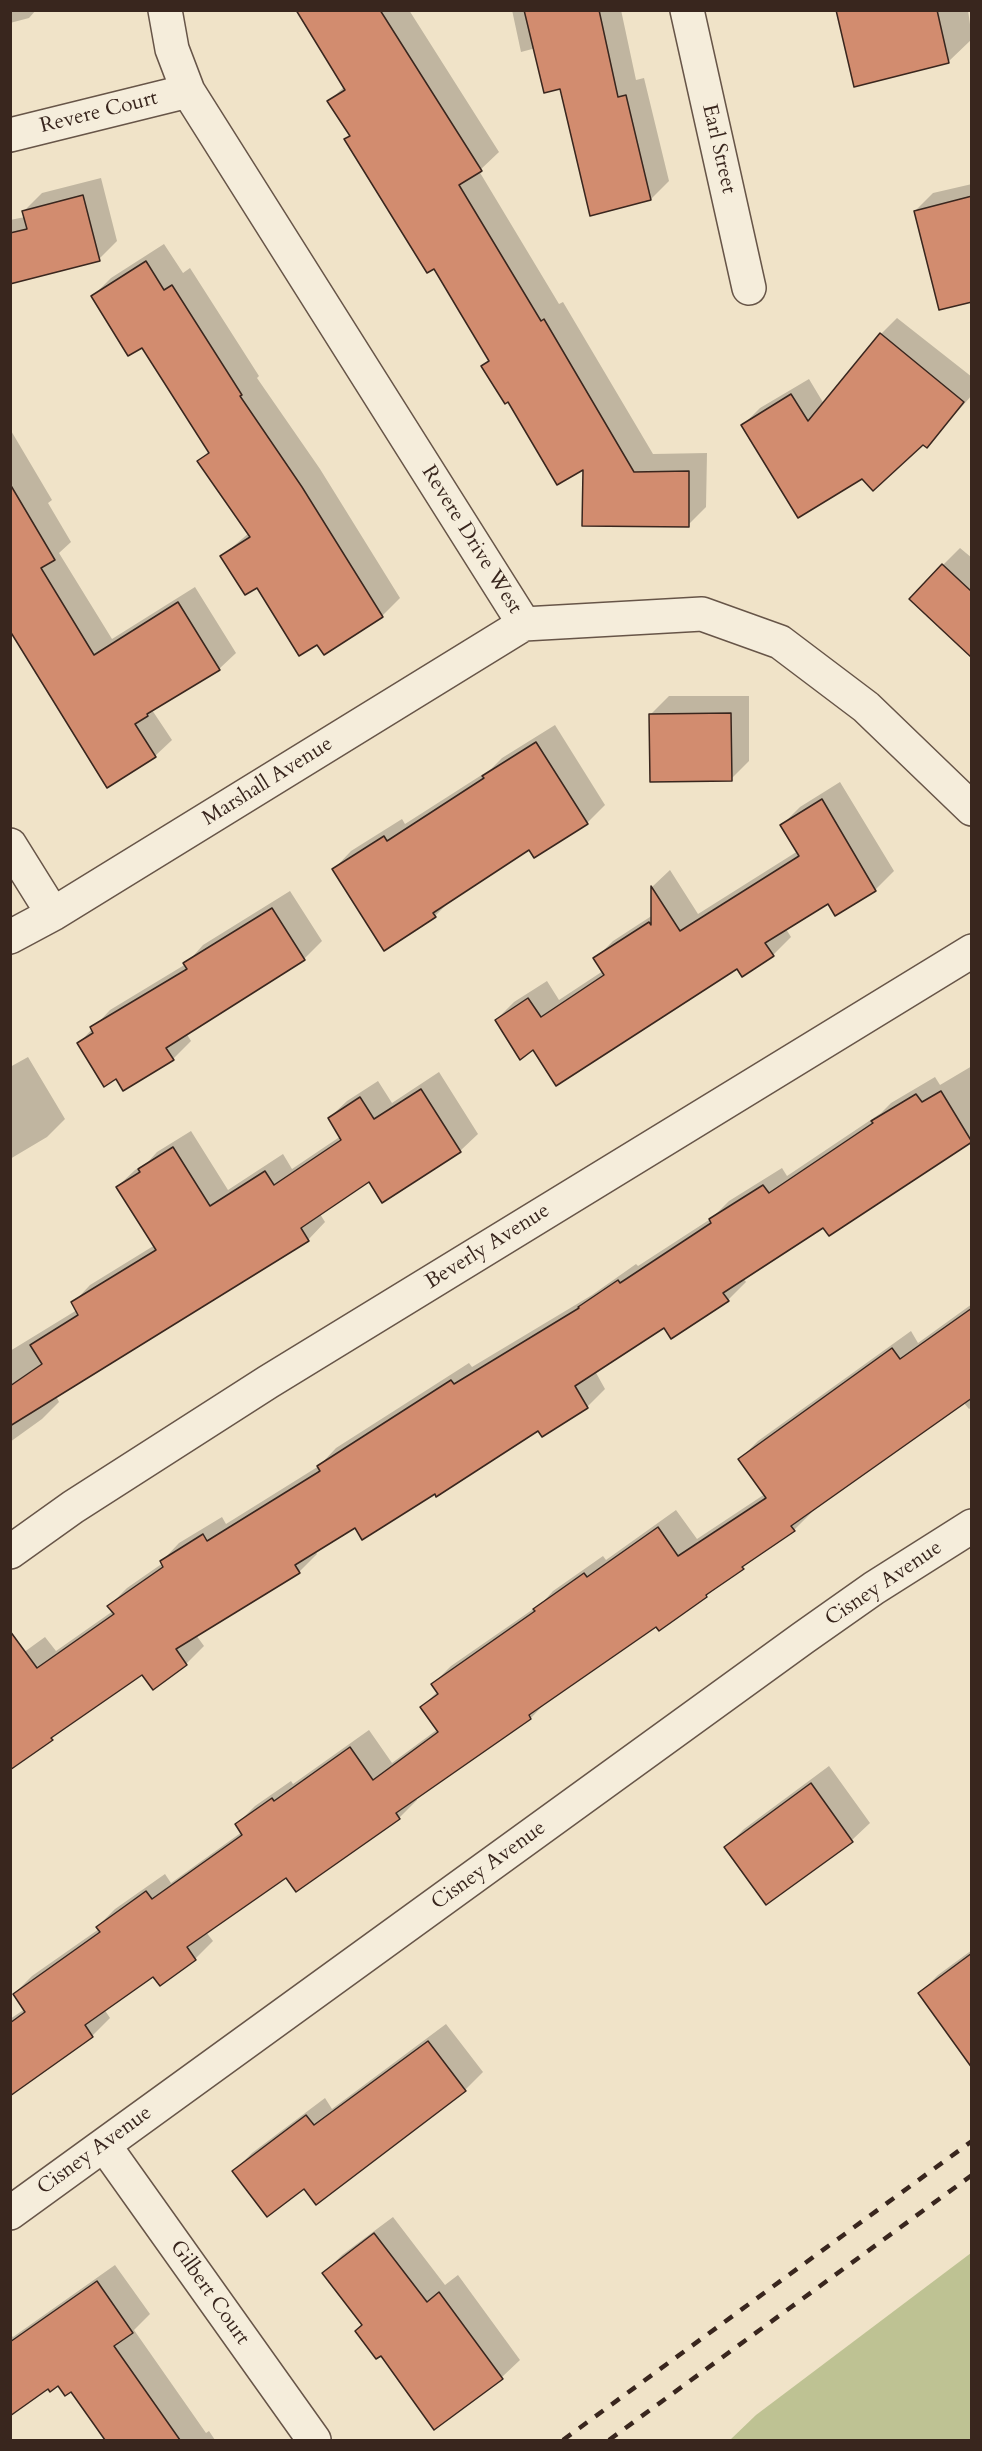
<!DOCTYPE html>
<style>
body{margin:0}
#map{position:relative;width:982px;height:2451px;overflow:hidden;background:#f0e3c8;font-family:Cardo,serif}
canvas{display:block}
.frame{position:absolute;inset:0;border:12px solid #39261e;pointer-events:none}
</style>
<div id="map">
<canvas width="982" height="2451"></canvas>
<div class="frame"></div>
</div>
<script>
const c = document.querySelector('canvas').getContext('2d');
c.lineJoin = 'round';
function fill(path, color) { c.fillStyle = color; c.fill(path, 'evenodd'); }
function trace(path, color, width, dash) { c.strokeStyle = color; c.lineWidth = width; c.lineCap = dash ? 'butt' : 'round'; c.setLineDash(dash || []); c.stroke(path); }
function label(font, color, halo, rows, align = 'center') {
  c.font = font + ' Cardo,serif'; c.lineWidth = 4.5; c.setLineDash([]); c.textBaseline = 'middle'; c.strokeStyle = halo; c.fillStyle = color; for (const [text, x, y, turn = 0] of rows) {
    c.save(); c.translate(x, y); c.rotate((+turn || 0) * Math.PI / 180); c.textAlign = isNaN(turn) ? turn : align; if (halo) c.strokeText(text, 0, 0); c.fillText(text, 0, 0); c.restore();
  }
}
const green = new Path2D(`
 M 971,2253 L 971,2440 L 730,2440 L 756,2415 Z`);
const shadow = new Path2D(`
 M 10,10 L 36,10 L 29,18 L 10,23 Z
 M 298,10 L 409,10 L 499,152 L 479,171 L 559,304 L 563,302 L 653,454 L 707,453 L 706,507 L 688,525 L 584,467 L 509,400 L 483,366 L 490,359 L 434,267 L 346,140 L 351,135 L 329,101 L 345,86 Z
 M 512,10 L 621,10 L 636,80 L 644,78 L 669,181 L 651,199 L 561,88 L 536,48 L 521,52 Z
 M 837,10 L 968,10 L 972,39 L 949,61 L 855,86 Z
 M 101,178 L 117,241 L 99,259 L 10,282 L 10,220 L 25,217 L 24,211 L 42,193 Z
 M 972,184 L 972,300 L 915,211 L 933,193 Z
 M 164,244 L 183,273 L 190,268 L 259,376 L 257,378 L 320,469 L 400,598 L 382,616 L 324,653 L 318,643 L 222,556 L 249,533 L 199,461 L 209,451 L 142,346 L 93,296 L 111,278 Z
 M 897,318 L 972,377 L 972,395 L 927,446 L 923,443 L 862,477 L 743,425 L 760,408 L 809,379 L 824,404 L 881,334 Z
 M 10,429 L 52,500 L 48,503 L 71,542 L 59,553 L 112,639 L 195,587 L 236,653 L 219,669 L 152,710 L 172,740 L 155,756 L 10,626 Z
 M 960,548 L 972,558 L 972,637 L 943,565 Z
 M 669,696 L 749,696 L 749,761 L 731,779 L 651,714 Z
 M 555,725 L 605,805 L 587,823 L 529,848 L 452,899 L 435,916 L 384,949 L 334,869 L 351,851 L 402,819 L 405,824 L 491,769 L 502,758 Z
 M 840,782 L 894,871 L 876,889 L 835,914 L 828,902 L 786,929 L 791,937 L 773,955 L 737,967 L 534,1048 L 496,1020 L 514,1002 L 547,981 L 559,1000 L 603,971 L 595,959 L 613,941 L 653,915 L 652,887 L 670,870 L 698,914 L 798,851 L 782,825 L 800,807 Z
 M 290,891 L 322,941 L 304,959 L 186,1033 L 191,1041 L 173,1059 L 116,1077 L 79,1043 L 110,1010 L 186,964 L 203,945 Z
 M 28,1057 L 65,1119 L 47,1137 L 10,1159 L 10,1067 Z
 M 972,1066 L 972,1140 L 824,1226 L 743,1278 L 746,1282 L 728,1300 L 664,1326 L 595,1371 L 605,1389 L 587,1407 L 542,1435 L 538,1429 L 435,1492 L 356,1526 L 315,1551 L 317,1554 L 299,1572 L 196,1635 L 204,1646 L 186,1664 L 153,1688 L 142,1672 L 10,1767 L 16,1658 L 45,1637 L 56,1651 L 113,1611 L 109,1606 L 127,1588 L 163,1563 L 162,1561 L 179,1543 L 222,1517 L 226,1524 L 319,1466 L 336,1448 L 469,1363 L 472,1367 L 592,1295 L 636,1264 L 638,1266 L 712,1218 L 729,1201 L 782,1168 L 787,1176 L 881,1113 L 891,1103 L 935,1077 L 940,1085 Z
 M 439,1072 L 478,1134 L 460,1151 L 383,1201 L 370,1180 L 320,1214 L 325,1222 L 308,1240 L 56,1396 L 59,1402 L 42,1419 L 10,1442 L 10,1351 L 77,1310 L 73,1303 L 90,1285 L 155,1245 L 117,1187 L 135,1170 L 147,1163 L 157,1152 L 191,1131 L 228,1190 L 283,1154 L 292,1169 L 341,1136 L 329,1118 L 347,1101 L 378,1081 L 392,1103 Z
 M 972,1304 L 972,1407 L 969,1409 L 963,1402 L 810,1510 L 812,1512 L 794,1530 L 751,1559 L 706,1596 L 657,1625 L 549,1699 L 531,1718 L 416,1798 L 417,1800 L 399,1818 L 287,1876 L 206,1932 L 213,1941 L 195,1959 L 153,1974 L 104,2009 L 110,2018 L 92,2036 L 10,2094 L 10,2019 L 25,2009 L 14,1994 L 32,1976 L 99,1929 L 97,1927 L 115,1909 L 165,1874 L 171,1883 L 242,1832 L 237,1824 L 255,1806 L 291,1781 L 293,1784 L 369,1730 L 392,1763 L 438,1729 L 422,1707 L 438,1691 L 433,1684 L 451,1666 L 542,1603 L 553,1591 L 603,1556 L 606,1560 L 676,1510 L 697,1539 L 765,1494 L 740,1459 L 758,1441 L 911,1331 L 918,1343 Z
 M 829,1766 L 870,1823 L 852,1840 L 767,1903 L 726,1847 L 744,1829 Z
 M 972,1950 L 972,2022 L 920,1993 L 938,1975 Z
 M 446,2024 L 483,2072 L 465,2090 L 316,2202 L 305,2187 L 234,2171 L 252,2153 L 325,2098 L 332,2109 Z
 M 393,2217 L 445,2285 L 458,2275 L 520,2360 L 502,2377 L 434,2428 L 381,2354 L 363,2324 L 324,2273 L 342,2255 Z
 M 115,2265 L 150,2314 L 134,2330 L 206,2433 L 209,2431 L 215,2440 L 107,2440 L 71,2390 L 59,2384 L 49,2387 L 10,2414 L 10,2334 L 13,2337 Z`);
const building = new Path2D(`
 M 296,10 L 380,10 L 482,171 L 459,185 L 541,321 L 544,319 L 634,472 L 689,471 L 689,527 L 582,526 L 583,470 L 557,485 L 508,402 L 505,404 L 481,366 L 489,361 L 459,311 L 434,269 L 427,273 L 344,139 L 350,136 L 327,101 L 345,90 Z
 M 524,10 L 599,10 L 618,97 L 626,95 L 651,200 L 590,216 L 560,89 L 544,93 Z
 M 836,10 L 937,10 L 949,63 L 854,87 Z
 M 83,195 L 100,261 L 10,284 L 10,233 L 27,229 L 22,211 Z
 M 972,196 L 972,302 L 939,310 L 914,211 Z
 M 146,261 L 164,290 L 172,285 L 242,395 L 240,396 L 302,487 L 383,617 L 324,655 L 317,645 L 299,656 L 257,588 L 245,595 L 220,556 L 250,537 L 197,461 L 209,453 L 142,348 L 128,356 L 91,296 Z
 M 880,333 L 964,402 L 927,448 L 923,445 L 873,491 L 862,479 L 798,518 L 741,425 L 791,394 L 808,421 Z
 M 10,484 L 55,560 L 41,568 L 94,655 L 178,602 L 220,670 L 147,714 L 148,716 L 135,724 L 156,757 L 107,788 L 10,631 Z
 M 942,564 L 972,592 L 972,658 L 909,599 Z
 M 731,713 L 732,781 L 650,782 L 649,714 Z
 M 536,742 L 588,824 L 534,858 L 529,850 L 433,913 L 436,917 L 384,951 L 332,869 L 384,836 L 387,841 L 484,778 L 482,776 Z
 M 822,799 L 876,891 L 835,916 L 828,904 L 765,943 L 774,956 L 742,977 L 737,969 L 556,1086 L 533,1050 L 520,1060 L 495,1020 L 528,998 L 541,1017 L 604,975 L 593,958 L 649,922 L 651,925 L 651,886 L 680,931 L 799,856 L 780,825 Z
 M 272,908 L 305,960 L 166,1048 L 174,1060 L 123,1091 L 116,1079 L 104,1087 L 77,1043 L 93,1033 L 90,1027 L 187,969 L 183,963 Z
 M 421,1089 L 461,1152 L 382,1203 L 369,1182 L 301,1228 L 309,1241 L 10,1426 L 10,1386 L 42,1364 L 30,1345 L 78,1315 L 71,1302 L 156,1250 L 116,1187 L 140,1172 L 138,1169 L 173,1147 L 210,1206 L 265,1171 L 274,1185 L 341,1140 L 328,1118 L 360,1097 L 374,1119 Z
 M 941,1091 L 972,1142 L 829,1236 L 823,1228 L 723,1293 L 729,1301 L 671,1339 L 664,1328 L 575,1386 L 588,1408 L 542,1437 L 538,1431 L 436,1497 L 435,1494 L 362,1540 L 355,1528 L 295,1565 L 300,1573 L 176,1649 L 187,1665 L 153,1690 L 142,1675 L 51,1738 L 53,1740 L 10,1770 L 10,1631 L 37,1668 L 114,1614 L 107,1606 L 163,1567 L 160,1561 L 203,1534 L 207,1541 L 320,1471 L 317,1466 L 451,1380 L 454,1384 L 579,1308 L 578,1307 L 618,1280 L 620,1283 L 711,1223 L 709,1219 L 763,1185 L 769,1193 L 873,1123 L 871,1121 L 916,1094 L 922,1102 Z
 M 972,1308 L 972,1398 L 791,1526 L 795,1531 L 742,1567 L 744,1569 L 706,1595 L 707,1597 L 659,1631 L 656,1627 L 529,1715 L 531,1719 L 396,1813 L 400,1819 L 296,1892 L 286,1878 L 187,1947 L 196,1960 L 160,1986 L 153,1977 L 85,2025 L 93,2037 L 10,2096 L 10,2023 L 25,2012 L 13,1994 L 100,1932 L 96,1927 L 146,1891 L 152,1899 L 242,1835 L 235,1824 L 272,1798 L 274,1801 L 350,1747 L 373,1780 L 438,1732 L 420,1707 L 438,1694 L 431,1684 L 535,1611 L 533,1609 L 584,1573 L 587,1577 L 658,1527 L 678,1556 L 766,1498 L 738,1459 L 892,1348 L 900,1359 Z
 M 811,1783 L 853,1842 L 766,1905 L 724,1847 Z
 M 972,1953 L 972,2068 L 918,1993 Z
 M 428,2041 L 466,2091 L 316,2205 L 304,2189 L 267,2217 L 232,2171 L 306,2115 L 314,2125 Z
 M 374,2233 L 427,2302 L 439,2292 L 503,2379 L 434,2430 L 381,2356 L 376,2359 L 355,2331 L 362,2325 L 322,2273 Z
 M 97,2281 L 133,2333 L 114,2346 L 180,2440 L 105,2440 L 71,2392 L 65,2396 L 58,2386 L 50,2392 L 48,2389 L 10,2416 L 10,2342 Z`);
const street = new Path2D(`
 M 165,10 L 172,49 L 188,91 L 524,624
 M 687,10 L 749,288
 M 10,135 L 188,91
 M 10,845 L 53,914
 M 10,937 L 53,914 L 524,624 L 702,614 L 780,642 L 866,707 L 972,809
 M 10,1552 L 73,1507 L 268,1382 L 972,951
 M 104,2145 L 314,2440
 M 10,2213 L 803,1638 L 874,1588 L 972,1526`);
const rail = new Path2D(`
 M 563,2440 L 972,2141
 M 609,2440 L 972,2175`);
const streetNames = [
 ["Revere Court",99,113,-14],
 ["Earl Street",718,149,77],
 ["Revere Drive West",471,540,58],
 ["Marshall Avenue",268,782,-32],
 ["Beverly Avenue",488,1247,-32],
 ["Cisney Avenue",884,1584,-34],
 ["Cisney Avenue",489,1866,-36],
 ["Cisney Avenue",95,2151,-36],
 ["Gilbert Court",209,2293,55]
];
fill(green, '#bec293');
fill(shadow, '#0003');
fill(building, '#d28c6f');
trace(building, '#39261e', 1.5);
trace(street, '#675548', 36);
trace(street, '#f5eddb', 33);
trace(rail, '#39261e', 4.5, [10, 10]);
label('21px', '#39261e', '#f5eddb', streetNames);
</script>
